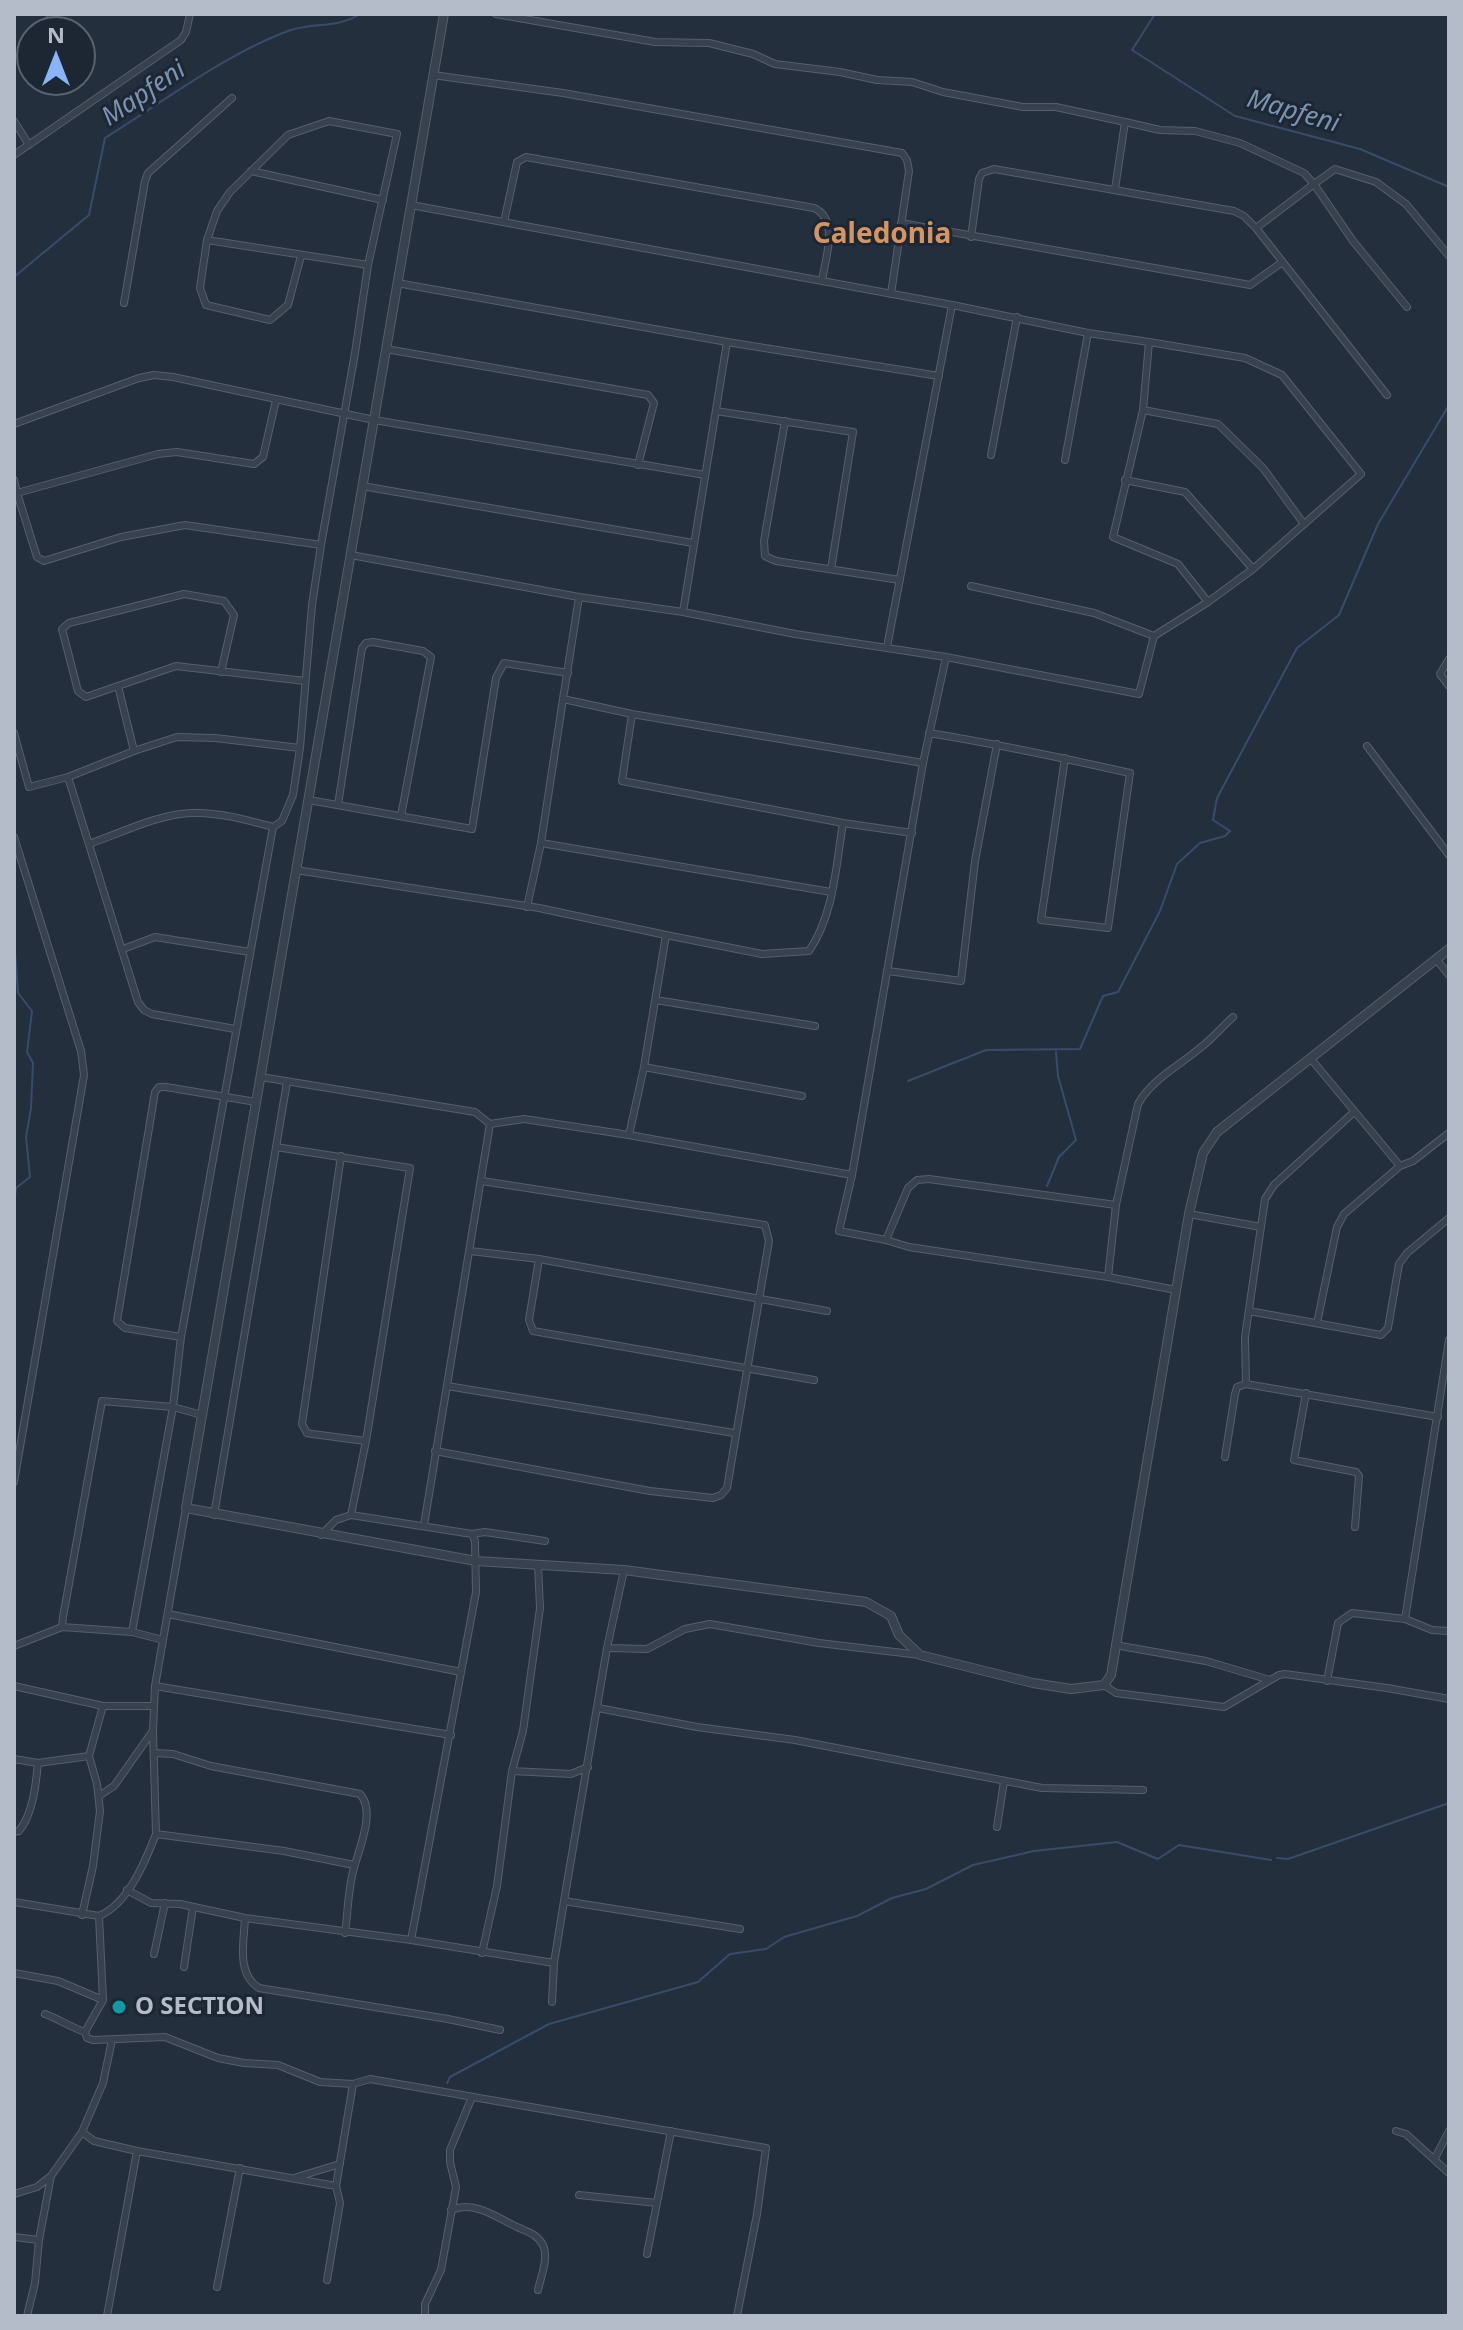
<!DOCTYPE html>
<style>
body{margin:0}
#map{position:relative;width:1463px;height:2330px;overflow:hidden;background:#242f3e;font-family:"Noto Sans",sans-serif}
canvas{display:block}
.frame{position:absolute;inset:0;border:16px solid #b4bcc9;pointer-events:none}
.north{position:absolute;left:16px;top:16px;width:80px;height:80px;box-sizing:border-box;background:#1d2633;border:2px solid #59626f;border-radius:50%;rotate:0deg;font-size:22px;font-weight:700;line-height:32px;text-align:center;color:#b4bcc9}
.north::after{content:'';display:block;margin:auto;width:28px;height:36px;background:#8ab4f8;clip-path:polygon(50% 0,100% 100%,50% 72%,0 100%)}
</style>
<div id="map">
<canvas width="1463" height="2330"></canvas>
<div class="frame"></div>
<div class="north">N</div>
</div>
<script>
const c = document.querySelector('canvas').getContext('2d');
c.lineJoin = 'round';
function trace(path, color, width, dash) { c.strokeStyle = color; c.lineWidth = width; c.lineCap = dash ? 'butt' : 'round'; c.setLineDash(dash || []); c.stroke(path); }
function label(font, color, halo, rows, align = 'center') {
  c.font = font + ' "Noto Sans",sans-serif'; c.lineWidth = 6; c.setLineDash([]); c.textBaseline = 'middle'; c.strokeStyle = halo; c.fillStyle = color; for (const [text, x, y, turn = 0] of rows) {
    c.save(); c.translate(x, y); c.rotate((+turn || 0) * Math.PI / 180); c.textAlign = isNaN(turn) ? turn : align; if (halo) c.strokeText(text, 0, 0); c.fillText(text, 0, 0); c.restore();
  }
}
const stream = new Path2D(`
 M 1155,14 L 1132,50 L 1235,116 L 1360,149 L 1449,187
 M 14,277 L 89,215 L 105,138 C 161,103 226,54 288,31 C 313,22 336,29 360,14
 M 14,938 L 18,993 L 32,1011 L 27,1052 L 33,1063 L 31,1108 L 26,1137 L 30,1177 L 16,1188 L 14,1202
 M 908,1081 L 986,1050 L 1080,1049 L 1103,996 L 1118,992 L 1160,911 L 1177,864 L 1200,843 L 1225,836 L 1230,831 L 1213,820 L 1217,798 L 1297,648 L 1339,615 L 1378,524 L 1449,405
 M 1047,1186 L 1059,1157 L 1076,1140 L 1058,1076 L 1056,1052
 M 1277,1858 L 1288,1859 L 1449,1803
 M 447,2083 L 450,2077 L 549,2024 L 698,1982 L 730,1954 L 766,1949 L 784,1937 L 857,1916 L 892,1898 L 926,1889 L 973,1865 L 1034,1851 L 1117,1842 L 1158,1859 L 1179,1845 L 1271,1860`);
const minor = new Path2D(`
 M 496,14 L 655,42 L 709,43 L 753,54 L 775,64 L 840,72 L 877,80 L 912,82 L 943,92 L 1023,107 L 1056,107 L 1125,122
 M 39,26 L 57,14
 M 433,75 L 563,93 L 902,153 L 907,160 L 909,171 L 891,294
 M 14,121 L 29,145
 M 14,155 L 181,40 L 186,32 L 190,14
 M 251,171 L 383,200
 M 1115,189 L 1125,122 L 1160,130 L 1195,131 L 1240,143 L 1304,173 L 1314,184 L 1335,169 L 1376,182 L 1406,204 L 1449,256
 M 411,205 L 952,305 L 887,647
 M 504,222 L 517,162 L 526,157 L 814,208 C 840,220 825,259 822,281
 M 901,223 L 1250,285 L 1281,263
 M 1256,228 L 1314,184 L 1353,241 L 1407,307
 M 971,237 L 979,179 L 982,173 L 994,169 L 1234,211 L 1244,216 L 1256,228 L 1387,395
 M 207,240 L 368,265
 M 397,283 L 727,342 L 939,376
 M 124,303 L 145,181 L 148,173 L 232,98
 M 952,305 L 1088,333 L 1149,342 L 1143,410 L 1113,537 L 1178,564 L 1208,602
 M 386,349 L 648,395 L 654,403 L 638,465
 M 276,400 L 263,457 L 254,464 L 177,452 L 158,454 L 17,493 L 37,557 L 44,561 L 121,537 L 185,525 L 321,545
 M 1143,410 L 1218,424 L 1263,468 L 1304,524
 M 716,411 L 853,432 L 831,569
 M 785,421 L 764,541 L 765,556 L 776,561 L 900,580
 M 14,424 L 139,378 L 154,375 L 173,377 L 374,420 L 705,475
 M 991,455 L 1017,317
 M 1065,460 L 1088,333
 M 14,480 L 17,493
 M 1125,480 L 1185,492 L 1253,569
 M 362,486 L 693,543
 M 351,555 L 579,597 L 683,612 L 795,634 L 946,657 L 923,763 L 852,1175 L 839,1231 L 886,1240 L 909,1247 L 1108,1277 L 1176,1290
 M 971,586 L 1094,613 L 1154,636
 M 579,597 L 563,699 L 632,714 L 923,763
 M 683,612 L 727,342
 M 946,657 L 1139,694 L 1154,636 L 1208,602 L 1253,569 L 1361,474 L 1282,375 L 1245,358 L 1149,342
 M 1449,659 L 1440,674 L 1449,686
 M 221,672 L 234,615 L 224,601 L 184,594 L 69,623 L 62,629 L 78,691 L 86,697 L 176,666 L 305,681
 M 118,686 L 134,751
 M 632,714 L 622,781 L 843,823 L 912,833
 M 14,733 L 29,787 L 68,777 L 134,751 L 177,737 L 215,738 L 300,748
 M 929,733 C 997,744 1063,758 1130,773 L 1108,928 L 1041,920 L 1065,758
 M 1367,746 L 1449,855
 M 68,777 L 138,1002 L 144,1010 L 152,1014 L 235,1029
 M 309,800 L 472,829 L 496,678 L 504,663 L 568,673
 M 338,805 L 362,648 L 366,643 L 373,642 L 423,651 L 431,657 L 401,816
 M 14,837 L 81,1051 L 84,1075 L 14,1482
 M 541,843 L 831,892
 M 89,844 C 121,833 158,814 192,813 C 219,812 247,820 273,827
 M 296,870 L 539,908 L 666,935
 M 527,907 L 541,843 L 563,699
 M 123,949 L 155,937 L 250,952
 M 1436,959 L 1449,975
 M 888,971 L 961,981 L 975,861 L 997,744
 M 656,1000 L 815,1026
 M 1311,1059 L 1400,1166 L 1413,1161 L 1449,1133
 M 644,1067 L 802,1096
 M 261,1077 L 475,1112 L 490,1124
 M 629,1135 L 644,1067 L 666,935 L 762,954 L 809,951 C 834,915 836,865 843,823
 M 276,1147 L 410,1168 L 366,1441 L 351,1515
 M 341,1156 L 302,1424 L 307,1433 L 312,1434 L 366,1441
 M 1189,1214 L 1261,1227
 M 886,1240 L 908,1188 L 917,1180 L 929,1179 L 1116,1205
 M 470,1251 L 539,1259 L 827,1311
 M 539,1259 L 529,1320 L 533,1331 L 814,1380
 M 1108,1277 L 1116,1205 L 1138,1104 C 1152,1079 1179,1066 1200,1048 C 1212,1039 1222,1027 1233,1017
 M 1249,1311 L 1381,1335 L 1388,1328 L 1399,1264 L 1407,1253 L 1449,1218
 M 1317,1323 L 1337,1227 L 1344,1214 L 1400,1166
 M 181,1337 L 125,1328 L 117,1321 L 155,1092 L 159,1087 L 166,1087 L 256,1102
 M 1246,1384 L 1438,1417
 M 447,1386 L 734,1433
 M 1306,1393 L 1294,1460 L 1356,1472 L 1359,1476 L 1355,1527
 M 435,1451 L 650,1491 L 713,1498 L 721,1495 L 727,1488 L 769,1241 L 765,1225 L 482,1181
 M 1225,1457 L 1235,1394 L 1237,1387 L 1246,1384 L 1245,1337 L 1265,1199 L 1274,1185 L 1354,1112
 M 214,1515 L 287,1082
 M 424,1525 L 490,1124 L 524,1119 L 629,1135 L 852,1175
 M 472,1534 L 485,1532 L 545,1541
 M 321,1535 L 336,1520 L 351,1515 L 472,1534 L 475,1541 L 476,1592 L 411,1940
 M 624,1570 L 607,1648 L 564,1901 L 740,1929
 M 168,1614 L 461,1672
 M 1405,1619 L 1449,1340
 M 132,1632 L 173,1407 L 181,1337 L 273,827 L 282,821 L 293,795 L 300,748 L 312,605 L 321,545 L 355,353 L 368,265 L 397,134 L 329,121 L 288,135 L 230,192 L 217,211 L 207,240 L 200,288 L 206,305 L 270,320 L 288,305 L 301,256
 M 163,1640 L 132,1632 L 62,1627 L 63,1617 L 102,1401 L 173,1407 L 202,1415
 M 1115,1645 L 1206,1661 L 1270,1680
 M 14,1646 L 62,1627
 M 607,1648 L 647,1649 L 685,1629 L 710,1624 L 819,1643 L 920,1655
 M 1327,1681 L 1338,1623 L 1352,1613 L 1405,1619 L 1432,1630 L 1449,1631
 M 1104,1685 L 1116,1693 L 1224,1707 L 1279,1675 L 1285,1674 L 1387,1688 L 1449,1699
 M 14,1686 L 103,1706
 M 155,1686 L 451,1735
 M 598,1708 L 697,1727 L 795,1740 L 1042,1788 L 1143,1790
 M 154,1753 L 173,1754 L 211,1766 L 360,1794 C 376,1811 359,1849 354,1868 C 348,1888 348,1912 345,1933
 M 14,1759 L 38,1763 L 89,1756
 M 512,1771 L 571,1774 L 588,1767
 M 99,1796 L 114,1786 L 152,1732
 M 997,1827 L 1004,1781
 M 14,1832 L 19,1831 C 33,1814 36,1784 38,1763
 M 156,1834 L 284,1851 L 354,1865
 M 127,1890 L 151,1903 L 180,1904 L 245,1918 L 411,1940 L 554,1963 L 564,1901
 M 14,1902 L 99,1916 C 128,1904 145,1862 156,1834 L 153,1731 L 155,1686 L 186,1508
 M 82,1915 L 93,1866 L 100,1811 L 97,1784 L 89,1756 L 103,1706 L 153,1706
 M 99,1916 L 103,2000 L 85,2032 L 87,2038 L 93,2040 L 165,2037 L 218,2058 L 244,2063 L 278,2065 L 320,2082 L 353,2084 L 370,2079 L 766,2148 L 757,2214 L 737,2316
 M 245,1918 C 244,1941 236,1974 259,1988 L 448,2019 L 500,2030
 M 482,1953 L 497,1886 L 512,1771 L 523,1731 L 540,1608 L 538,1565
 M 154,1954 L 165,1903
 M 184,1967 L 193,1907
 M 14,1973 L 58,1981 L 103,2000
 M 552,2002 L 554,1963
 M 45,2014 C 59,2019 70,2027 85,2032
 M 1396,2131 L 1406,2134 L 1449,2173
 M 82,2132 L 94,2141 L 137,2151 L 336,2186 L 353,2084
 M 1435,2158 L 1449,2131
 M 297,2177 L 340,2164
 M 14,2194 L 37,2187 L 51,2176
 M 579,2195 L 657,2203
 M 451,2210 C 475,2200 497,2218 517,2227 C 528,2232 537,2234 543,2245 C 549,2258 541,2276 538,2290
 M 14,2237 L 39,2240
 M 647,2254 L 671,2131
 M 327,2280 L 340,2203 L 336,2186
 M 217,2287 L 240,2168
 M 27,2316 L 35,2283 L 39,2240 L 51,2176 L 82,2132 L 103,2083 L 112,2040
 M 107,2316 L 137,2151
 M 425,2316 L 425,2304 L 441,2270 L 456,2187 L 450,2162 L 450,2150 L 472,2097`);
const tertiary = new Path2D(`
 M 444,14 L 186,1508 L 476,1561 L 624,1570 L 866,1602 L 891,1616 L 899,1635 L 920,1655 L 1033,1683 L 1071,1689 L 1104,1685 L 1111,1675 L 1189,1214 L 1203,1153 L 1217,1132 L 1449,949`);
const markers = [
 [119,2007,8,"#0f9aa8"]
];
const poiNames = [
 ["O SECTION",135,2007]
];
const waterNames = [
 ["Mapfeni",144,94,-34],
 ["Mapfeni",1293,112,16]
];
const quarterNames = [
 ["Caledonia",882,235]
];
trace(stream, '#394c67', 2);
trace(minor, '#565f6c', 8);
trace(tertiary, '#565f6c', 10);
trace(minor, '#38414e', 6);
trace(tertiary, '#38414e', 8);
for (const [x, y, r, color] of markers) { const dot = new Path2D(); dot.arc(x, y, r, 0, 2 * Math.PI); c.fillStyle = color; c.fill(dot); trace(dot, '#1d2633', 3); }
label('bold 24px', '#b4bcc9', '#1d2633', poiNames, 'left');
label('italic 26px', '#7c92b1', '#1d2633', waterNames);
label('bold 28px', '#d59563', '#1d2633', quarterNames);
</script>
